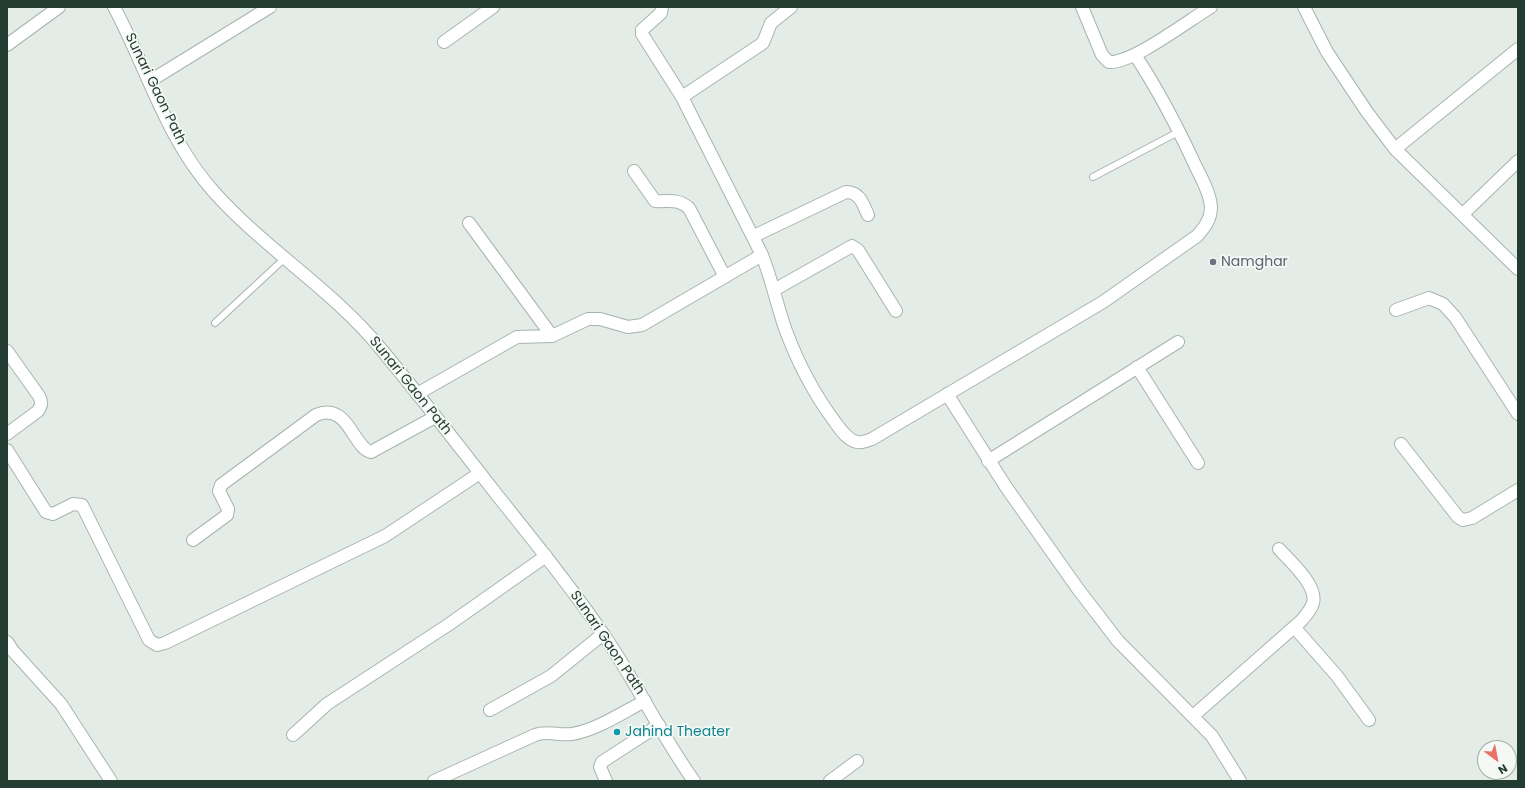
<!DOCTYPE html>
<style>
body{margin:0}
#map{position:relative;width:1525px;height:788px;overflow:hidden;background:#e4ece7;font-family:Poppins,sans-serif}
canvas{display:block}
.frame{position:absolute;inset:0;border:8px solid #243d32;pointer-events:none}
.north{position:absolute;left:1477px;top:740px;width:40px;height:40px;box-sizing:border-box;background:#f4f9f6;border:1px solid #a1aea8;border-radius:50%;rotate:148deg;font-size:11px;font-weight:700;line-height:16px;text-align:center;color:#243d32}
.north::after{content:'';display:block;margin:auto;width:14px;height:18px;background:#e97165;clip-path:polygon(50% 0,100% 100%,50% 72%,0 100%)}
</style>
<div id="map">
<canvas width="1525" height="788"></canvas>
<div class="frame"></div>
<div class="north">N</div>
</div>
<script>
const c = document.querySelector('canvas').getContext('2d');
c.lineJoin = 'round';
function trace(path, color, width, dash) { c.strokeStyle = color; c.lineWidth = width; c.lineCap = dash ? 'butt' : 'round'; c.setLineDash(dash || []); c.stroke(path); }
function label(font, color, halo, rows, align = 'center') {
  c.font = font + ' Poppins,sans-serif'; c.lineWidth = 3.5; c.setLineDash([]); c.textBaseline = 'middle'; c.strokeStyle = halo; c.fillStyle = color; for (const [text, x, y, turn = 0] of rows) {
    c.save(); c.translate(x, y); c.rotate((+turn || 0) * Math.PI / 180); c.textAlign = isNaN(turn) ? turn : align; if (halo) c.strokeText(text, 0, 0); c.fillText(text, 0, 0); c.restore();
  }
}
const service = new Path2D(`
 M 1093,177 L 1180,131
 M 215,323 L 285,258`);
const minor = new Path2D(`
 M 662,7 L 661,13 L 642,30 L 642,34 L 682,97 L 762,255
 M 1082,7 L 1102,55 L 1109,62 C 1132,64 1189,20 1211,7
 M 1304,7 L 1327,52 L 1367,112 L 1395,149 L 1518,269
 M 444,42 L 493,7
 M 7,45 L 59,7
 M 150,81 L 270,7
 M 682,97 L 763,43 L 771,23 L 791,7
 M 1395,149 L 1518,49
 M 634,171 L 655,201 C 669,202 677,198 689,208 L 725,277
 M 1463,214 L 1518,161
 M 469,223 L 552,336
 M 754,236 L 846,192 C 860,192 863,204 868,215
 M 774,290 L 852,246 L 858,250 L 896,311
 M 1396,310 L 1429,298 L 1443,304 L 1455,317 L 1518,414
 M 7,351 L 39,396 C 42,402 42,405 38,411 L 7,434
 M 1137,367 L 1198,463
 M 417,394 L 517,337 L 552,336 L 588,319 L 600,319 L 628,327 L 642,325 L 762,255 C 772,280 777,306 786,331 C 798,363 814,394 835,422 C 840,429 847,440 857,442 C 862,443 867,441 872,439 L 1103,302 L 1197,236 C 1205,227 1211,219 1211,207 C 1210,193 1202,179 1196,167 C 1178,128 1159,91 1135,55
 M 947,394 L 1006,487 L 1078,589 L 1118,641 L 1212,736 L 1240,781
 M 1401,444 L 1458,517 L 1463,520 L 1472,518 L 1518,490
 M 7,450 L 46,512 L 53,514 L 73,504 L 82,505 L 149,640 L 157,645 L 165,643 L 385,536 L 480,473
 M 988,461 L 1178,342
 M 193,540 L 227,515 L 228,509 L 219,491 L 221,485 L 316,415 C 348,401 353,448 371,452 L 435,417
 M 1294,627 L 1337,676 L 1369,720
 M 7,642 L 13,651 L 61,704 L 111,781
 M 490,710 L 551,676 L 603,634
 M 1193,716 L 1301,621 C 1306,615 1311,610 1313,603 C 1318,586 1290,561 1279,549
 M 293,735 L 327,704 L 448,625 L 546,556
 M 434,781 L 535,735 C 548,730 559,736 572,734 C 597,730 623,712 645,701
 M 606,781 L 600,767 L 602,762 L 659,725
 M 830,781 L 857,761`);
const tertiary = new Path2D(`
 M 114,7 C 147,68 166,139 214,192 C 265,249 333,290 381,349 C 421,397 459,446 497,495 C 533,540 569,584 601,631 C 635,679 660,734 694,781`);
const markers = [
 [1213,262,4,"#6b7280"],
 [617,732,4,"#0f9aa8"]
];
const streetNames = [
 ["Sunari Gaon Path",155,89,64],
 ["Sunari Gaon Path",410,386,51],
 ["Sunari Gaon Path",607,643,56]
];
const worshipNames = [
 ["Namghar",1221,262]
];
const cultureNames = [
 ["Jahind Theater",625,732]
];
trace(service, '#a7b4ad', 8);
trace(minor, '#a7b4ad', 14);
trace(tertiary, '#a7b4ad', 14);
trace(service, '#fff', 6);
trace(minor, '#fff', 12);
trace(tertiary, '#fff', 12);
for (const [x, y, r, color] of markers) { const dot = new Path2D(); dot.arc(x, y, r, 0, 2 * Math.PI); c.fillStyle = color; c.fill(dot); trace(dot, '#f4f9f6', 1.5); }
label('14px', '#243d32', '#f4f9f6', streetNames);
label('14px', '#5b616d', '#f4f9f6', worshipNames, 'left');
label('14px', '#0d838f', '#f4f9f6', cultureNames, 'left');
</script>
